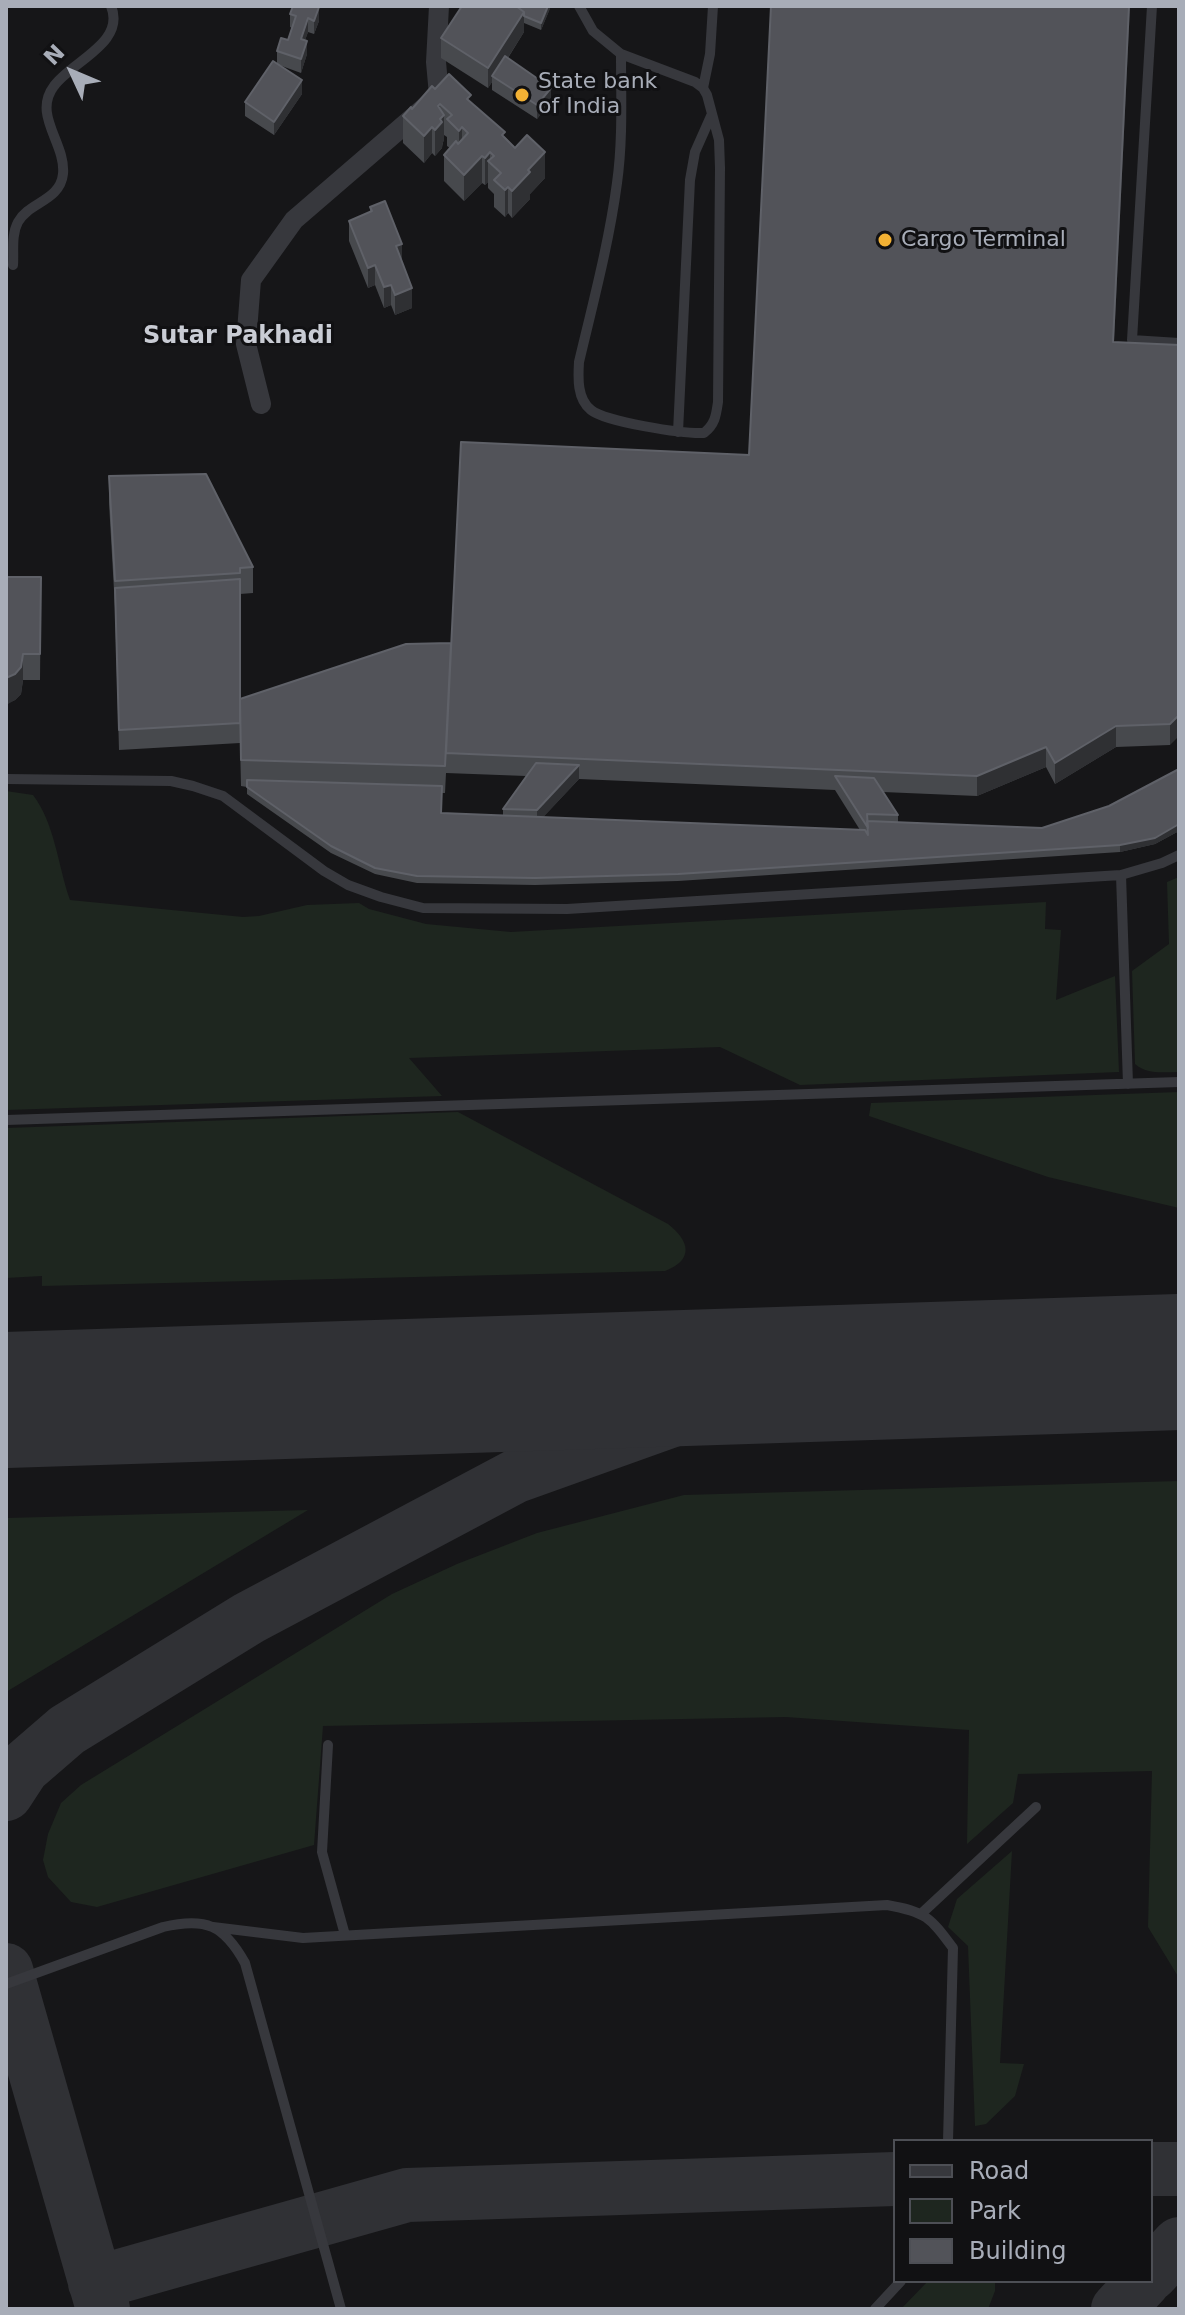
<!DOCTYPE html>
<style>
body{margin:0}
#map{position:relative;width:1185px;height:2315px;overflow:hidden;background:#161618;font-family:"DejaVu Sans",sans-serif}
canvas{display:block}
.frame{position:absolute;inset:0;border:8px solid #a8adb8;pointer-events:none}
.legend{position:absolute;left:893px;top:2139px;width:260px;height:144px;box-sizing:border-box;background:#111113;border:2px solid #4d4f55;margin:0;padding:10px 14px;list-style:none;font-size:24px;color:#a8adb8}
.legend li{display:flex;align-items:center;gap:16px;height:40px}
.legend b{width:40px;border:2px solid #4d4f55}
.north{position:absolute;left:32px;top:32px;width:80px;height:80px;-webkit-text-stroke:6px #111113;paint-order:stroke;rotate:314deg;font-size:22px;font-weight:700;line-height:32px;text-align:center;color:#a8adb8}
.north::after{content:'';display:block;margin:auto;width:28px;height:36px;background:#a8adb8;clip-path:polygon(50% 0,100% 100%,50% 72%,0 100%)}
</style>
<div id="map">
<canvas width="1185" height="2315"></canvas>
<div class="frame"></div>
<ul class="legend">
<li><b style="height:10px;background:#37383d"></b>Road</li>
<li><b style="height:22px;background:#1e261f"></b>Park</li>
<li><b style="height:22px;background:#525359"></b>Building</li>
</ul>
<div class="north">N</div>
</div>
<script>
const c = document.querySelector('canvas').getContext('2d');
c.lineJoin = 'round';
function fill(path, color) { c.fillStyle = color; c.fill(path, 'evenodd'); }
function trace(path, color, width, dash) { c.strokeStyle = color; c.lineWidth = width; c.lineCap = dash ? 'butt' : 'round'; c.setLineDash(dash || []); c.stroke(path); }
function label(font, color, halo, rows, align = 'center') {
  c.font = font + ' "DejaVu Sans",sans-serif'; c.lineWidth = 6; c.setLineDash([]); c.textBaseline = 'middle'; c.strokeStyle = halo; c.fillStyle = color; for (const [text, x, y, turn = 0] of rows) {
    c.save(); c.translate(x, y); c.rotate((+turn || 0) * Math.PI / 180); c.textAlign = isNaN(turn) ? turn : align; if (halo) c.strokeText(text, 0, 0); c.fillText(text, 0, 0); c.restore();
  }
}
const green = new Path2D(`
 M 6,791 L 33,795 C 55,824 58,866 70,900 L 243,917 L 259,916 L 307,905 L 359,903 L 369,909 L 426,924 L 511,932 L 1046,902 L 1045,929 L 1061,930 L 1056,1000 L 1115,976 L 1119,1072 L 800,1085 L 720,1047 L 409,1058 L 442,1096 L 6,1110 Z
 M 1179,877 L 1179,1072 C 1162,1072 1148,1075 1135,1064 L 1132,971 L 1169,944 L 1167,882 Z
 M 1179,1092 L 1179,1208 L 1048,1177 L 869,1116 L 871,1103 Z
 M 458,1112 L 668,1224 C 690,1241 694,1260 665,1271 L 42,1286 L 42,1276 L 6,1278 L 6,1128 Z
 M 1179,1481 L 1179,1978 L 1148,1927 L 1152,1771 L 1018,1774 L 1013,1803 L 967,1844 L 969,1730 L 786,1717 L 323,1726 L 314,1845 L 97,1907 L 71,1902 L 48,1877 L 43,1860 L 48,1834 L 61,1803 L 81,1785 L 392,1594 L 457,1564 L 537,1533 L 684,1495 Z
 M 308,1510 L 6,1692 L 6,1518 Z
 M 1012,1851 L 1000,2063 L 1024,2064 L 1015,2096 L 986,2124 L 975,2126 L 968,1946 L 948,1927 L 957,1899 Z
 M 928,2281 L 995,2281 L 995,2291 L 988,2309 L 901,2309 Z`);
const taxiway = new Path2D(`
 M 6,1794 L 23,1768 L 67,1730 L 249,1618 L 516,1476 L 801,1374
 M 6,1970 L 103,2309
 M 1151,2169 L 1179,2169
 M 1151,2274 L 1179,2244
 M 95,2283 L 407,2195 L 895,2179
 M 1118,2309 L 1144,2281`);
const runway = new Path2D(`
 M 6,1400 L 1179,1362`);
const service = new Path2D(`
 M 579,6 L 593,31 L 621,54 L 695,82 L 703,88 L 707,95 L 719,140 L 720,168 L 718,402 C 716,416 715,424 704,433 C 683,434 606,422 591,410 C 577,399 578,378 579,362 C 593,303 609,243 617,183 C 623,140 621,97 621,54
 M 1152,6 L 1132,340 L 1179,343
 M 703,88 L 710,54 L 713,6
 M 13,265 C 14,252 11,235 18,222 C 29,202 60,201 63,174 C 66,143 32,115 54,86 C 72,61 126,43 111,6
 M 678,432 L 690,180 L 695,152 L 711,116
 M 6,779 L 171,781 L 193,786 L 223,796 L 324,871 L 348,885 L 381,897 L 423,908 L 567,909 L 1121,875 L 1162,863 L 1179,855
 M 1121,875 L 1128,1084
 M 6,1120 L 1179,1082
 M 328,1745 L 322,1852 L 345,1935
 M 922,1913 L 1036,1807
 M 213,1927 L 303,1938 L 887,1905 C 926,1912 930,1917 953,1948 L 948,2141
 M 6,1984 L 163,1927 C 206,1917 224,1925 245,1963 L 341,2309
 M 875,2309 L 901,2281`);
const minor = new Path2D(`
 M 261,404 L 246,344 L 251,280 L 294,220 L 439,95 L 436,62 L 439,6`);
const wall = new Path2D(`
 M 462,6 L 551,6 L 541,30 L 524,23 L 524,32 L 508,58 L 551,101 L 537,119 L 492,90 L 492,82 L 488,88 L 441,58 L 441,38 Z
 M 290,14 L 319,21 L 314,34 L 308,32 L 305,40 L 307,54 L 301,73 L 279,65 L 302,94 L 274,135 L 245,116 L 245,102 L 277,63 L 277,51 L 288,40 L 292,28 L 290,27 Z
 M 435,89 L 471,102 L 545,178 L 530,194 L 530,199 L 512,218 L 508,213 L 505,217 L 494,207 L 494,194 L 488,188 L 488,182 L 485,185 L 482,183 L 464,201 L 444,181 L 444,155 L 450,148 L 447,146 L 447,137 L 444,135 L 442,148 L 435,156 L 432,153 L 424,163 L 403,143 L 403,116 Z
 M 370,207 L 402,262 L 412,308 L 395,315 L 391,305 L 384,308 L 375,285 L 368,288 L 349,241 L 349,221 L 370,212 Z
 M 1114,343 L 1179,345 L 1170,745 L 1116,747 L 1055,784 L 1046,767 L 977,796 L 883,792 L 898,815 L 898,822 L 1042,828 L 1109,806 L 1179,769 L 1179,831 L 1155,844 L 1120,852 L 678,881 L 535,885 L 417,883 L 375,874 L 331,853 L 247,794 L 247,787 L 241,786 L 240,743 L 119,750 L 115,608 L 109,503 L 109,476 L 253,567 L 253,593 L 240,594 L 240,699 L 451,643 L 749,455 ZM 446,773 L 526,776 L 503,809 L 503,816 L 441,813 L 442,793 L 445,793 ZM 579,779 L 835,790 L 860,830 L 543,817 Z
 M 6,577 L 41,577 L 40,680 L 23,680 L 21,694 L 15,700 L 6,704 Z`);
const shadedWall = new Path2D(`
 M 548,6 L 551,6 L 541,30 L 541,23 Z
 M 1129,6 L 1130,6 L 1113,363 L 1113,342 Z
 M 319,7 L 319,21 L 314,34 L 314,21 Z
 M 524,12 L 524,32 L 495,78 L 492,76 L 492,82 L 488,88 L 488,68 Z
 M 308,18 L 308,32 L 301,52 L 301,39 Z
 M 307,41 L 307,54 L 301,73 L 301,59 Z
 M 302,80 L 302,94 L 274,135 L 274,122 Z
 M 551,88 L 551,101 L 537,119 L 537,105 Z
 M 440,104 L 440,124 L 440,119 L 444,115 L 444,141 L 442,144 L 442,148 L 435,156 L 435,130 L 438,106 Z
 M 432,127 L 432,153 L 424,163 L 424,136 Z
 M 462,127 L 462,154 L 459,157 L 459,131 Z
 M 490,152 L 490,164 L 488,161 L 488,182 L 485,185 L 485,158 Z
 M 545,152 L 545,178 L 530,194 L 530,199 L 512,218 L 512,191 L 528,170 Z
 M 482,156 L 482,183 L 464,201 L 464,175 Z
 M 508,187 L 508,213 L 505,217 L 505,190 Z
 M 402,244 L 402,264 L 396,246 Z
 M 375,265 L 375,285 L 368,288 L 368,268 Z
 M 391,285 L 391,305 L 384,308 L 384,287 Z
 M 412,288 L 412,308 L 395,315 L 395,295 Z
 M 23,654 L 23,680 L 21,694 L 15,700 L 8,704 L 8,678 Z
 M 1179,715 L 1179,736 L 1170,745 L 1170,724 Z
 M 1116,726 L 1116,747 L 1055,784 L 1055,763 Z
 M 1046,747 L 1046,767 L 977,796 L 977,776 Z
 M 579,765 L 579,779 L 537,824 L 537,810 Z
 M 1179,824 L 1179,831 L 1155,844 L 1120,852 L 1120,845 Z`);
const building = new Path2D(`
 M 293,6 L 315,6 L 319,7 L 314,21 L 308,18 L 301,39 L 307,41 L 301,59 L 277,51 L 281,38 L 288,40 L 296,16 L 290,14 Z
 M 462,6 L 516,6 L 524,12 L 488,68 L 441,38 Z
 M 516,6 L 548,6 L 541,23 L 524,16 L 524,12 Z
 M 771,6 L 1129,6 L 1113,342 L 1179,345 L 1179,715 L 1170,724 L 1116,726 L 1055,763 L 1046,747 L 977,776 L 446,753 L 461,442 L 749,455 Z
 M 505,56 L 551,88 L 537,105 L 492,76 Z
 M 273,61 L 302,80 L 274,122 L 245,102 Z
 M 449,74 L 471,95 L 467,99 L 505,132 L 502,135 L 515,148 L 527,135 L 545,152 L 528,170 L 530,172 L 512,191 L 508,187 L 505,190 L 494,180 L 501,173 L 488,161 L 494,156 L 490,152 L 485,158 L 482,156 L 464,175 L 444,155 L 456,141 L 458,144 L 468,133 L 462,127 L 459,131 L 447,119 L 452,115 L 440,104 L 438,106 L 444,115 L 440,119 L 442,122 L 435,130 L 432,127 L 424,136 L 403,116 L 411,107 L 412,109 L 432,86 L 435,89 Z
 M 385,201 L 402,244 L 396,246 L 412,288 L 395,295 L 391,285 L 384,287 L 375,265 L 368,268 L 349,221 L 372,211 L 370,207 Z
 M 206,474 L 253,567 L 240,568 L 240,573 L 115,581 L 109,476 Z
 M 6,577 L 41,577 L 40,654 L 23,654 L 21,667 L 15,674 L 6,678 Z
 M 240,579 L 240,723 L 119,730 L 115,588 Z
 M 451,643 L 445,766 L 241,760 L 240,699 L 406,644 Z
 M 536,763 L 579,765 L 537,810 L 503,809 Z
 M 1179,769 L 1179,824 L 1155,838 L 1120,845 L 678,874 L 535,878 L 417,876 L 375,868 L 331,846 L 247,787 L 247,780 L 442,786 L 441,813 L 865,830 L 868,835 L 867,821 L 1042,828 L 1109,806 Z
 M 835,776 L 874,778 L 898,815 L 867,814 L 868,828 Z`);
const markers = [
 [522,95,8,"#f2b134"],
 [885,240,8,"#f2b134"]
];
const poiNames = [
 ["State bank",538,82],
 ["of India",538,107],
 ["Cargo Terminal",901,240]
];
const neighbourhoodNames = [
 ["Sutar Pakhadi",238,337]
];
fill(green, '#1e261f');
trace(taxiway, '#303135', 54);
trace(runway, '#303135', 136);
trace(service, '#37383d', 10);
trace(minor, '#37383d', 20);
fill(wall, '#47494d');
fill(shadedWall, '#2f3033');
fill(building, '#525359');
trace(building, '#5f6168', 2);
for (const [x, y, r, color] of markers) { const dot = new Path2D(); dot.arc(x, y, r, 0, 2 * Math.PI); c.fillStyle = color; c.fill(dot); trace(dot, '#111113', 3); }
label('22px', '#a8adb8', '#111113', poiNames, 'left');
label('bold 24px', '#c9ccd4', '#111113', neighbourhoodNames);
</script>
